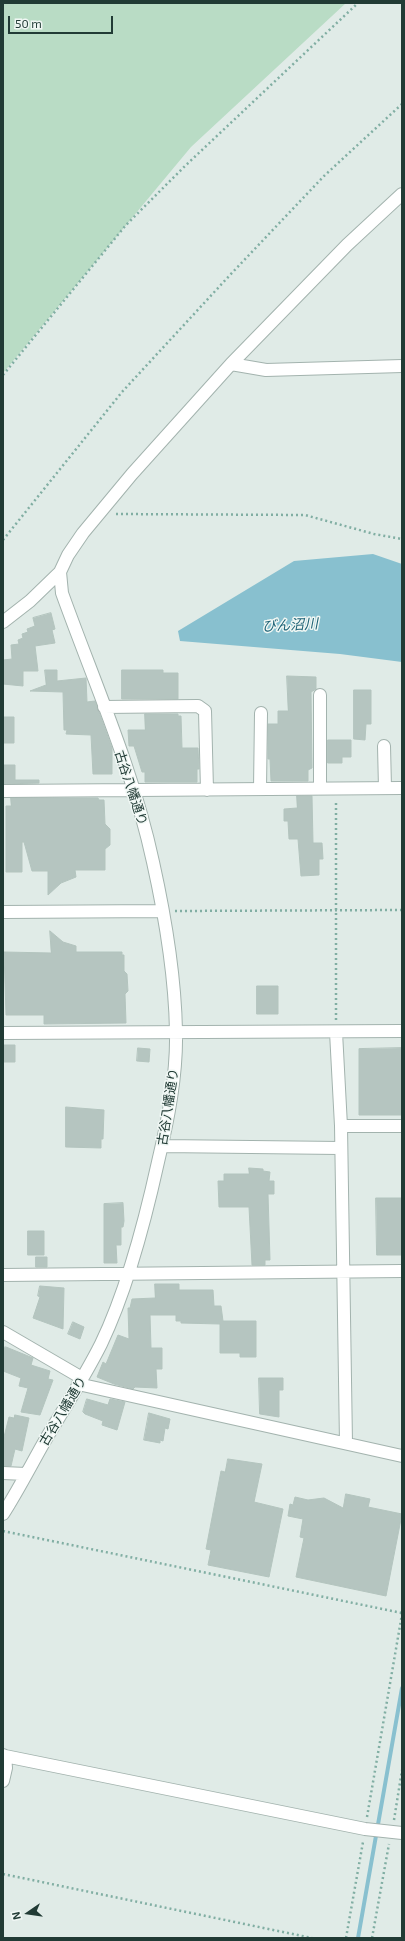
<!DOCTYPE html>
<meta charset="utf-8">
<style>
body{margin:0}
#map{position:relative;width:405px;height:1941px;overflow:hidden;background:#e0ebe7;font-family:"Exo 2",sans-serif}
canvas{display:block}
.frame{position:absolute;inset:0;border:4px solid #213b35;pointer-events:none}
.north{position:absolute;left:8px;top:1893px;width:40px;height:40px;-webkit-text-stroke:3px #f0f7f4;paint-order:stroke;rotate:257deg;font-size:11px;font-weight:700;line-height:16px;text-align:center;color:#213b35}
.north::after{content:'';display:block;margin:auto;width:14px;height:18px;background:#213b35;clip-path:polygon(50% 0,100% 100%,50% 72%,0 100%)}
.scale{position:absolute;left:8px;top:16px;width:105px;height:18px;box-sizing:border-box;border:2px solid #213b35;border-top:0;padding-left:5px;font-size:12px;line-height:14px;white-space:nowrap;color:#213b35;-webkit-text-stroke:3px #f0f7f4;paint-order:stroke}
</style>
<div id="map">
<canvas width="405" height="1941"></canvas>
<div class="frame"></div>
<div class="north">N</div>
<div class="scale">50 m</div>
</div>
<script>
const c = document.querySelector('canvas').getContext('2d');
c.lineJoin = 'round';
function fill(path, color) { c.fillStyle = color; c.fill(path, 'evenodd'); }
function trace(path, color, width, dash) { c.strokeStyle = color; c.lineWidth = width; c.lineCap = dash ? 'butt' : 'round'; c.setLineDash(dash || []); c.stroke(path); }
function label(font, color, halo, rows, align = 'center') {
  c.font = font + ' "Exo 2","Noto Sans JP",sans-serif'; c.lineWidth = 3; c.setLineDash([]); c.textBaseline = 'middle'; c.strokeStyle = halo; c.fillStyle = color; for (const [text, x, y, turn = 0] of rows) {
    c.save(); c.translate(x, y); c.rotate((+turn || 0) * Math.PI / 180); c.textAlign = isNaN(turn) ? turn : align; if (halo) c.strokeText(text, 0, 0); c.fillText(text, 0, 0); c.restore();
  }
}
const green = new Path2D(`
 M 3,3 L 346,3 L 191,147 L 3,373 Z`);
const water = new Path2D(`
 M 373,554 L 402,564 L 402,662 L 340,654 L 180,641 L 178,631 L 294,561 Z`);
const stream = new Path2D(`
 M 358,1938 L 402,1688`);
const building = new Path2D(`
 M 51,613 L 55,629 L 52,630 L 55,643 L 35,646 L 38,671 L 23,671 L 23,686 L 3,684 L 3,660 L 12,659 L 11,645 L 19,644 L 18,640 L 23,638 L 22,634 L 28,632 L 27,629 L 35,626 L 33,618 Z
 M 45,670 L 57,670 L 57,681 L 86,678 L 87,702 L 95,701 L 112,748 L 112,774 L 93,774 L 91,735 L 66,734 L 67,730 L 64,730 L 63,692 L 30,691 L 46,685 Z
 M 122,670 L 163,670 L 163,673 L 178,673 L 178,699 L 122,699 Z
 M 287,676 L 316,677 L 316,689 L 311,692 L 312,768 L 308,770 L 308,781 L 271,781 L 270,759 L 268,759 L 268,724 L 278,724 L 278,711 L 288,711 Z
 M 354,690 L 371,690 L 371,724 L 366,724 L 365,740 L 354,739 Z
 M 145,714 L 178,714 L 178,716 L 181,716 L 182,748 L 198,748 L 199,769 L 197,769 L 197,782 L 145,782 L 145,772 L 142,772 L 134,746 L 129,746 L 128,730 L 145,730 Z
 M 3,717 L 14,717 L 14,743 L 3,743 Z
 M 328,740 L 351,740 L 351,757 L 342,757 L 342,763 L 328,763 Z
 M 3,765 L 15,765 L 15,780 L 39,780 L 39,783 L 3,784 Z
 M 297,796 L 312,796 L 313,843 L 322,843 L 323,859 L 319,859 L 319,875 L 301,876 L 298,839 L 289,839 L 288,821 L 284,821 L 284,809 L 297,808 Z
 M 11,798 L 98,798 L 99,800 L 104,800 L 105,824 L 110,829 L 110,845 L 105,849 L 105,870 L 75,870 L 76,877 L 61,883 L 48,895 L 48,871 L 32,871 L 24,842 L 22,842 L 22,872 L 6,872 L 6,806 L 11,806 Z
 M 50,931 L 63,942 L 76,946 L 76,952 L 122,952 L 122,955 L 124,955 L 124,971 L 127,974 L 128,991 L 125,994 L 126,1023 L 44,1024 L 44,1015 L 6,1015 L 4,952 L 51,953 Z
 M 257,986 L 278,986 L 278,1014 L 257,1014 Z
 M 3,1045 L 15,1045 L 15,1062 L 3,1062 Z
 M 138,1048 L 150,1049 L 149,1062 L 137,1061 Z
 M 402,1048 L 402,1115 L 359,1115 L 359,1049 Z
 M 66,1107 L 104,1110 L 103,1139 L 101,1139 L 101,1148 L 66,1147 Z
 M 249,1168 L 263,1169 L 263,1171 L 270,1172 L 269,1181 L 274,1181 L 274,1194 L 268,1194 L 270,1260 L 265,1260 L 265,1265 L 252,1265 L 249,1207 L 219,1207 L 218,1181 L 224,1181 L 224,1174 L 249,1174 Z
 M 376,1198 L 402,1198 L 402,1255 L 377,1255 Z
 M 123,1203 L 124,1221 L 123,1227 L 121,1227 L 121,1245 L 116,1245 L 117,1263 L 104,1263 L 104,1204 Z
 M 28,1231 L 44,1231 L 44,1255 L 28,1255 Z
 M 36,1257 L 47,1257 L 47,1267 L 36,1267 Z
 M 155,1284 L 179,1284 L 179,1290 L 213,1290 L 214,1306 L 221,1306 L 223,1321 L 256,1321 L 256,1357 L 240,1357 L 240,1353 L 220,1353 L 220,1324 L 181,1323 L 181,1321 L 176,1321 L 176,1315 L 150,1315 L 151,1348 L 162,1348 L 162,1369 L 156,1369 L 157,1388 L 135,1387 L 133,1389 L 114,1384 L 97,1377 L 103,1362 L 106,1364 L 118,1335 L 129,1339 L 128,1308 L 130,1308 L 132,1299 L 155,1298 Z
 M 40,1286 L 64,1288 L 63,1329 L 33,1318 L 40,1297 L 38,1296 Z
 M 73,1322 L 84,1327 L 80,1339 L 68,1334 Z
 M 6,1347 L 33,1358 L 31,1365 L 50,1371 L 48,1379 L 53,1380 L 40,1415 L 21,1412 L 28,1388 L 19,1386 L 21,1378 L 3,1371 L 3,1348 Z
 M 259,1378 L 283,1378 L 283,1390 L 279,1390 L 279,1417 L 260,1414 Z
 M 87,1399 L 108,1405 L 110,1399 L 125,1402 L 117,1430 L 102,1425 L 103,1421 L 85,1414 L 83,1412 Z
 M 149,1413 L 170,1419 L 168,1429 L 165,1428 L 163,1441 L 160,1440 L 160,1443 L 144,1440 Z
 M 15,1415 L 29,1418 L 22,1451 L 15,1449 L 11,1466 L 3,1466 L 3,1441 L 9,1417 L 14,1418 Z
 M 228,1459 L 262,1464 L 254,1502 L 283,1509 L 269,1577 L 208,1565 L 211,1550 L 206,1549 L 221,1471 L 225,1472 Z
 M 346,1494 L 370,1499 L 368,1507 L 402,1514 L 386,1596 L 296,1577 L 304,1538 L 300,1537 L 303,1519 L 288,1516 L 290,1504 L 293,1505 L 295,1497 L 308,1500 L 324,1498 L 343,1508 Z`);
const path = new Path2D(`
 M 3,375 L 126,225 L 185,166 L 358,3
 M 116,514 L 305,515 L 374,534 L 402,539
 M 3,540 L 122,392 L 230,275 L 324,176 L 402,104
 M 175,911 L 402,910
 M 336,1020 L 336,801
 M 3,1531 L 402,1613
 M 367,1817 L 402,1614
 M 394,1820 L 402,1770
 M 3,1874 L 312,1938
 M 346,1938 L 363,1842
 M 372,1938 L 389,1844`);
const minor = new Path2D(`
 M 231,364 L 266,370 L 402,366
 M 3,622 L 30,601 L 60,572
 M 104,707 L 198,706 L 205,711 L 207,790
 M 384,746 L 385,788
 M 320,788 L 320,695
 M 260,789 L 261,713
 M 3,791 L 402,788
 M 3,912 L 162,911
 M 336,1032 L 341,1126 L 346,1443
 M 3,1033 L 402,1031
 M 341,1126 L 402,1126
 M 162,1146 L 340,1148
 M 3,1275 L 402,1271
 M 3,1332 L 82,1378
 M 78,1384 L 402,1456
 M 3,1473 L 26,1474
 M 3,1514 C 19,1489 32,1463 47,1437 C 65,1407 85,1376 101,1344 C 127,1290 145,1221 158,1162 C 168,1120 177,1075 176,1031 C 175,976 165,916 153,862 C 133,769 94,682 62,593 L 60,572 L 68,555 L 83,533 L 132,474 L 231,364 L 347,245 L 402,194
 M 3,1755 L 5,1756 L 6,1768 L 3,1781
 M 5,1756 L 365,1829 L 402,1833`);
const streetNames = [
 ["古谷八幡通り",131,788,72],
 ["古谷八幡通り",168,1107,-81],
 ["古谷八幡通り",63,1411,-59]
];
const waterNames = [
 ["びん沼川",290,625,-3]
];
fill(green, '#b9dcc5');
fill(water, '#88c0cf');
trace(stream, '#88c0cf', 4);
fill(building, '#b5c5c0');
trace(building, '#b3c4be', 1);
trace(minor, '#a3b3ae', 14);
trace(path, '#81aea3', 2.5, [2, 3]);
trace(minor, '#fff', 12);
label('13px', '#213b35', '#f0f7f4', streetNames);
label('italic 14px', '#1c6175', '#f0f7f4', waterNames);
</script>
